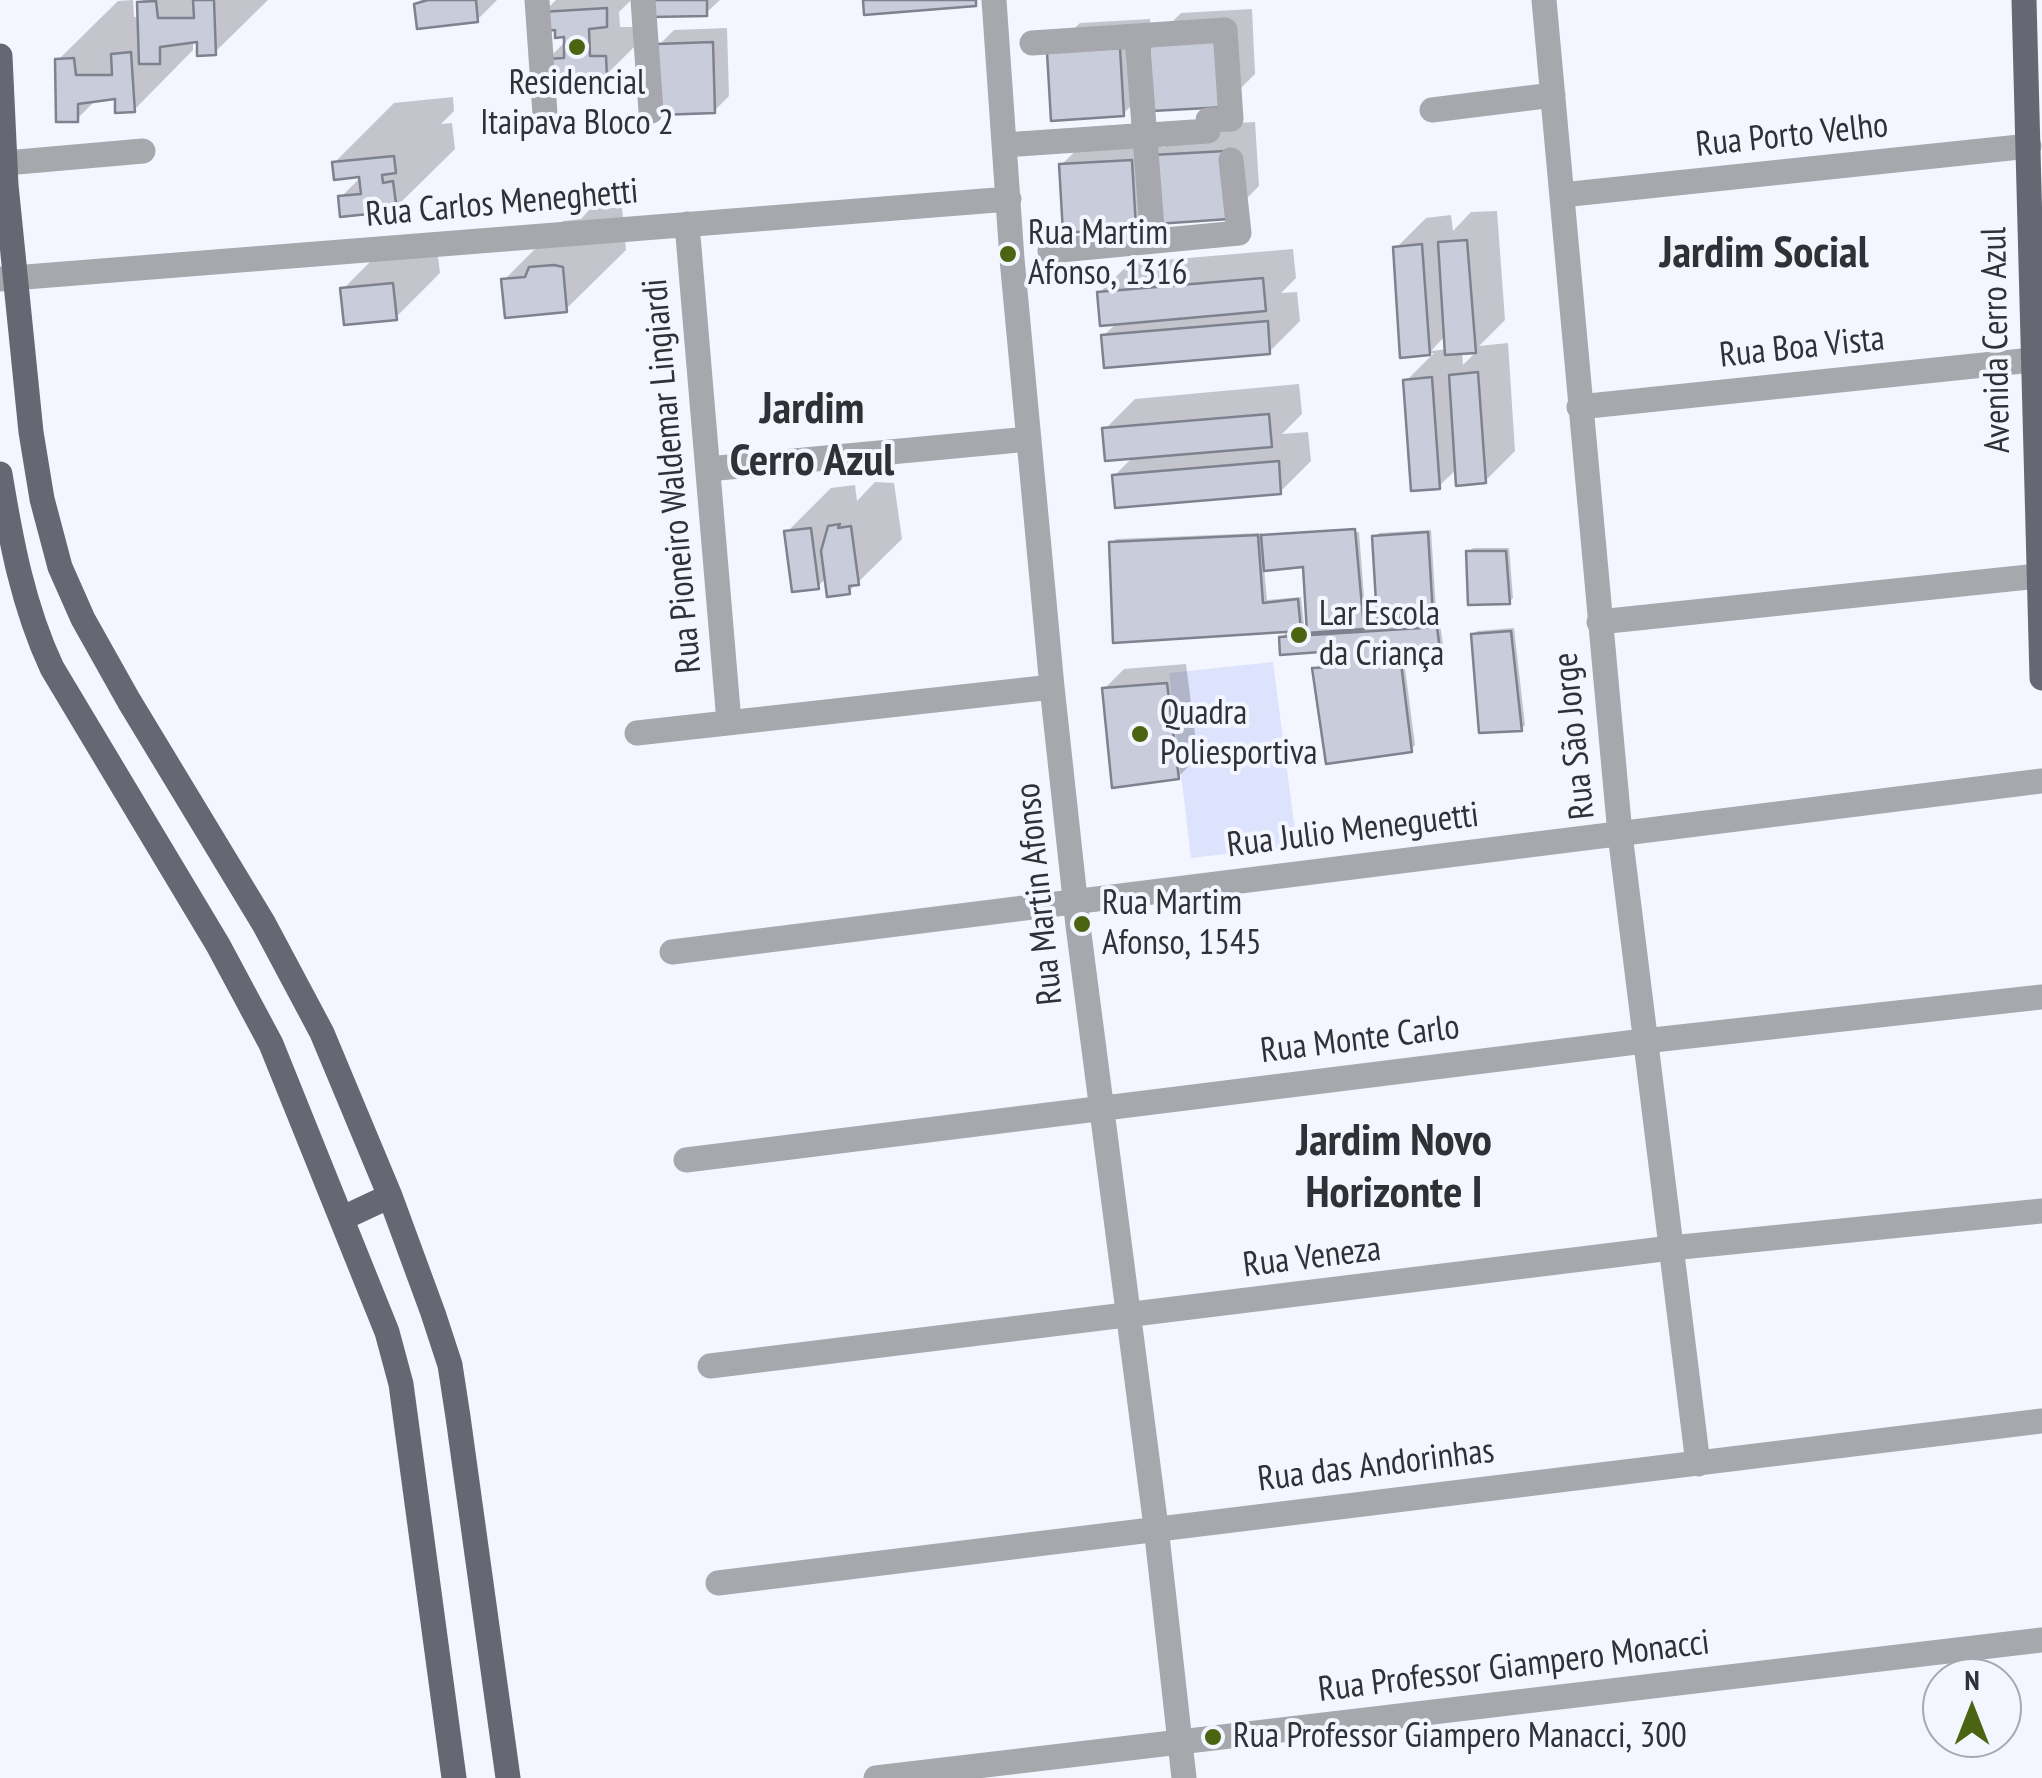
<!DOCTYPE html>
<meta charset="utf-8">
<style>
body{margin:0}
#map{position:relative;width:2042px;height:1778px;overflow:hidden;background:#f4f6ff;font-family:"PT Sans Narrow",sans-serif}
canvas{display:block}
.north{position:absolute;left:1922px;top:1658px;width:100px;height:100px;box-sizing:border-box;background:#f4f6ff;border:2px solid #a6a7af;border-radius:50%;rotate:0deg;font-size:28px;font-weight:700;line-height:40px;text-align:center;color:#303136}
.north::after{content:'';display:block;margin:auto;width:35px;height:45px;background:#4b6412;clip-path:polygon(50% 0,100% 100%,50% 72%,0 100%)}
</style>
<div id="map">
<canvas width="2042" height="1778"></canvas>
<div class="north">N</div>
</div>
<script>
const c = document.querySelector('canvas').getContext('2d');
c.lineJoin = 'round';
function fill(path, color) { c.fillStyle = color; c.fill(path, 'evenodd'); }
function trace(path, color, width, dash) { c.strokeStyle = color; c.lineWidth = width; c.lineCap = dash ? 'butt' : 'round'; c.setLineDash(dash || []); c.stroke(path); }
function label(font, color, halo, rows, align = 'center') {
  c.font = font + ' "PT Sans Narrow",sans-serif'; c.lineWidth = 8; c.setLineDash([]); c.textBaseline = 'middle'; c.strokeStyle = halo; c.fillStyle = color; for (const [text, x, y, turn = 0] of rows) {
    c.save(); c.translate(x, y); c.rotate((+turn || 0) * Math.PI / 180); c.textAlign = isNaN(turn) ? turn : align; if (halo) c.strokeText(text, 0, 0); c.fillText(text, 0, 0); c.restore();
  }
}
const green = new Path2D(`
 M 1273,662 L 1297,846 L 1191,858 L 1169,673 Z`);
const shadow = new Path2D(`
 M 133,0 L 134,17 L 140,17 L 140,3 L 143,0 L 268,0 L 215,52 L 200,39 L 193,40 L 193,50 L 134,110 L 117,96 L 97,99 L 77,119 L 58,60 L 118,1 Z
 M 421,0 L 497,0 L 477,20 L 417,5 Z
 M 556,0 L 631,0 L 619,12 L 620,27 L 635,27 L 636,45 L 606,75 L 547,60 L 566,41 L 566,35 L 543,13 Z
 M 653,0 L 720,0 L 706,13 Z
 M 1252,9 L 1255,74 L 1225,104 L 1153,84 L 1123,114 L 1049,53 L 1080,23 L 1150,19 L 1151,43 L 1181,13 Z
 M 727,28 L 729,96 L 714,111 L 659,45 L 674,30 Z
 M 453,97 L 454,111 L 441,124 L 452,123 L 455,149 L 395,208 L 341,197 L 363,175 L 334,163 L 394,103 Z
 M 1255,122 L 1259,186 L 1228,217 L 1157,204 L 1135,226 L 1061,165 L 1092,135 L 1162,131 L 1163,148 L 1185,126 Z
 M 591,208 L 622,208 L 626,250 L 566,309 L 504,280 L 563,221 L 581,219 Z
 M 1497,211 L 1505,320 L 1479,346 L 1508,343 L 1515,451 L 1485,481 L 1458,468 L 1439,486 L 1406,381 L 1434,353 L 1403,355 L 1396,248 L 1426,218 L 1451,215 L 1453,231 L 1471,212 ZM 1446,335 L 1447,349 L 1431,351 ZM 1478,350 L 1463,365 L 1462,352 Z
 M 436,240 L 440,273 L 396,317 L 343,289 L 387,245 Z
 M 1293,249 L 1296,278 L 1281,293 L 1297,292 L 1300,321 L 1269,352 L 1103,336 L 1118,322 L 1099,293 L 1130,263 Z
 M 1299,384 L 1302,414 L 1282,434 L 1308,432 L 1311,461 L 1280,492 L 1114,476 L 1134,456 L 1105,429 L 1135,399 Z
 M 875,482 L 894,483 L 902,539 L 849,591 L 827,577 L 818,586 L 787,532 L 831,488 L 855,485 L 857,501 Z
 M 1431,530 L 1436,610 L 1432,614 L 1375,537 L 1379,533 Z
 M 1359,532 L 1366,623 L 1360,629 L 1440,624 L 1443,644 L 1439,648 L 1374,652 L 1376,663 L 1404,660 L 1415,745 L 1411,749 L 1315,669 L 1319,665 L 1339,664 L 1336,648 L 1281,638 L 1290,629 L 1112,543 L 1116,539 L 1261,533 L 1261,539 ZM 1305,565 L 1310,638 L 1305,638 L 1305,633 L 1295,634 L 1304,625 L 1301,597 L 1267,600 L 1264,568 Z
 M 1473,548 L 1509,548 L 1513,598 L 1509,602 L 1469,552 Z
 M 1514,628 L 1525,725 L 1521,729 L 1473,635 L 1477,631 Z
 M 1186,664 L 1198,757 L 1178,777 L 1104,689 L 1124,669 Z`);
const building = new Path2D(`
 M 193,0 L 214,0 L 216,55 L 197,56 L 197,42 L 160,47 L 160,64 L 139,64 L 137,2 L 156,1 L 158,18 L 194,18 Z
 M 428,0 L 476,0 L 478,22 L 417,29 L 414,4 Z
 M 651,0 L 707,0 L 707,16 L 651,17 Z
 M 863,0 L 976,0 L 976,6 L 864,15 Z
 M 607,8 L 607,27 L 589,29 L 590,56 L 606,56 L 607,77 L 546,82 L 545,59 L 564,58 L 564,37 L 555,38 L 555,30 L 543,31 L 541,12 Z
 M 1222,38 L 1226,107 L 1152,111 L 1149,42 Z
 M 713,42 L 715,113 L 659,115 L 657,44 Z
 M 1120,48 L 1124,116 L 1051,121 L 1047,52 Z
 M 131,52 L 135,112 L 115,113 L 115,99 L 78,104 L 78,122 L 56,122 L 55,59 L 74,58 L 76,75 L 112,75 L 111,54 Z
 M 1226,151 L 1229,219 L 1156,224 L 1152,155 Z
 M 394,156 L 396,173 L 382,175 L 383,183 L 393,181 L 397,211 L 340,217 L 338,196 L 361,194 L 359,177 L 334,180 L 332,162 Z
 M 1132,160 L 1136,228 L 1063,233 L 1059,164 Z
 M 1467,240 L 1476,353 L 1445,355 L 1438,242 Z
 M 1422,244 L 1430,355 L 1400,358 L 1393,247 Z
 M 554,265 L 563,267 L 567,312 L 505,318 L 501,279 L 525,277 L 529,267 Z
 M 1263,278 L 1266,311 L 1100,326 L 1097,292 Z
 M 393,283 L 397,320 L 344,325 L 340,288 Z
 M 1268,321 L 1270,354 L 1104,368 L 1101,335 Z
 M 1478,372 L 1486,483 L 1456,486 L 1449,375 Z
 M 1432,377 L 1440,489 L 1411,491 L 1403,380 Z
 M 1269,414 L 1272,447 L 1105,461 L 1102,428 Z
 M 1279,461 L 1281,494 L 1115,508 L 1112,475 Z
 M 840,524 L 838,528 L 851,526 L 859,585 L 849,586 L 850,594 L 827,597 L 821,551 L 828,526 Z
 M 811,528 L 819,589 L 792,592 L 784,531 Z
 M 1355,529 L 1364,629 L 1307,633 L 1303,567 L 1264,571 L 1261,535 Z
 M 1428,532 L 1433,616 L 1377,619 L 1372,536 Z
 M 1258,535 L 1263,603 L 1298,599 L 1301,631 L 1113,643 L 1109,542 Z
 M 1466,551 L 1506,551 L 1510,604 L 1468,605 Z
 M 1437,627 L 1440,650 L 1371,655 L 1373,666 L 1401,663 L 1412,752 L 1326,764 L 1312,668 L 1336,667 L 1334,651 L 1280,655 L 1279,637 Z
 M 1511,631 L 1522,731 L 1479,733 L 1471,634 Z
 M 1167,683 L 1179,779 L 1112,788 L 1102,688 Z`);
const minor = new Path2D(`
 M 537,0 L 545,114
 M 643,0 L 651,111
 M 994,0 L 1012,259 L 1052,687 L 1078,926 L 1156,1527 L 1184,1778
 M 1544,0 L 1620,834 L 1698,1464
 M 1137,36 L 1153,241
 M 1432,110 L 1553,95
 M 1004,145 L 1208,131 L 1208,120 L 1231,119 L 1225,30 L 1032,43
 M 6,163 L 143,151
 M 1562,195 L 2029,146
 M 687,224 L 729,722
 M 1050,251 L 1239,233 L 1231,160
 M 0,279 L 1009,199
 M 1579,407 L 2032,360
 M 708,469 L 1029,439
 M 1599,622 L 2038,576
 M 637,733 L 1052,687
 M 672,952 L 2042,781
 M 686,1160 L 1644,1041 L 2042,997
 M 710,1366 L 1671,1248 L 2042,1211
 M 718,1583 L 2042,1421
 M 876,1778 L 2042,1640`);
const major = new Path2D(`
 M 2024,0 L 2042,678
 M 0,56 L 6,185 L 31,432 L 42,499 L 60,567 L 83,619 L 129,701 L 264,924 L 322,1033 L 390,1196 L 433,1313 L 450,1365 L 458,1417 L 508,1778
 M 0,474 C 11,541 23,606 52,668 L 218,945 L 271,1044 L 387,1332 L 401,1384 L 454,1778
 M 343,1218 L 390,1196`);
const markers = [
 [577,47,10,"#4b6412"],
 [1008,254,10,"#4b6412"],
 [1299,635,10,"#4b6412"],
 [1140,734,10,"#4b6412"],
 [1082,924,10,"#4b6412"],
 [1213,1737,10,"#4b6412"]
];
const poiNames = [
 ["Residencial",577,84,"center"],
 ["Itaipava Bloco 2",577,124,"center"],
 ["Rua Martim",1028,234],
 ["Afonso, 1316",1028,274],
 ["Lar Escola",1319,615],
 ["da Criança",1319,655],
 ["Quadra",1160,714],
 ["Poliesportiva",1160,754],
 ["Rua Martim",1102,904],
 ["Afonso, 1545",1102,944],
 ["Rua Professor Giampero Manacci, 300",1233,1737]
];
const streetNames = [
 ["Rua Porto Velho",1792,136,-6],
 ["Rua Carlos Meneghetti",502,204,-5],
 ["Avenida Cerro Azul",1997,340,-91],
 ["Rua Boa Vista",1802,348,-6],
 ["Rua Pioneiro Waldemar Lingiardi",673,476,-95],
 ["Rua São Jorge",1575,736,-96],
 ["Rua Julio Meneguetti",1353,831,-7],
 ["Rua Martin Afonso",1040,894,-96],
 ["Rua Monte Carlo",1360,1040,-7],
 ["Rua Veneza",1312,1258,-7],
 ["Rua das Andorinhas",1376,1466,-7],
 ["Rua Professor Giampero Monacci",1514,1667,-7]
];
const districtNames = [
 ["Jardim Social",1764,254],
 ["Jardim",812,410],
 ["Cerro Azul",812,462],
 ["Jardim Novo",1394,1142],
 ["Horizonte I",1394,1194]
];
fill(green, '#dde3fd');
fill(shadow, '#0003');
fill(building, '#c9cddb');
trace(building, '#7e818e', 2.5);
trace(minor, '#a6a8ae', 25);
trace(major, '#656872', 25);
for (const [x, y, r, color] of markers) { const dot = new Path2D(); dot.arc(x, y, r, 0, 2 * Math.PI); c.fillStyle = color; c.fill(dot); trace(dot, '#f4f6ff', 4); }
label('35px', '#303136', '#f4f6ff', poiNames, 'left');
label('35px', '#303136', '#f4f6ff', streetNames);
label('bold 45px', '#303136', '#f4f6ff', districtNames);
</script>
